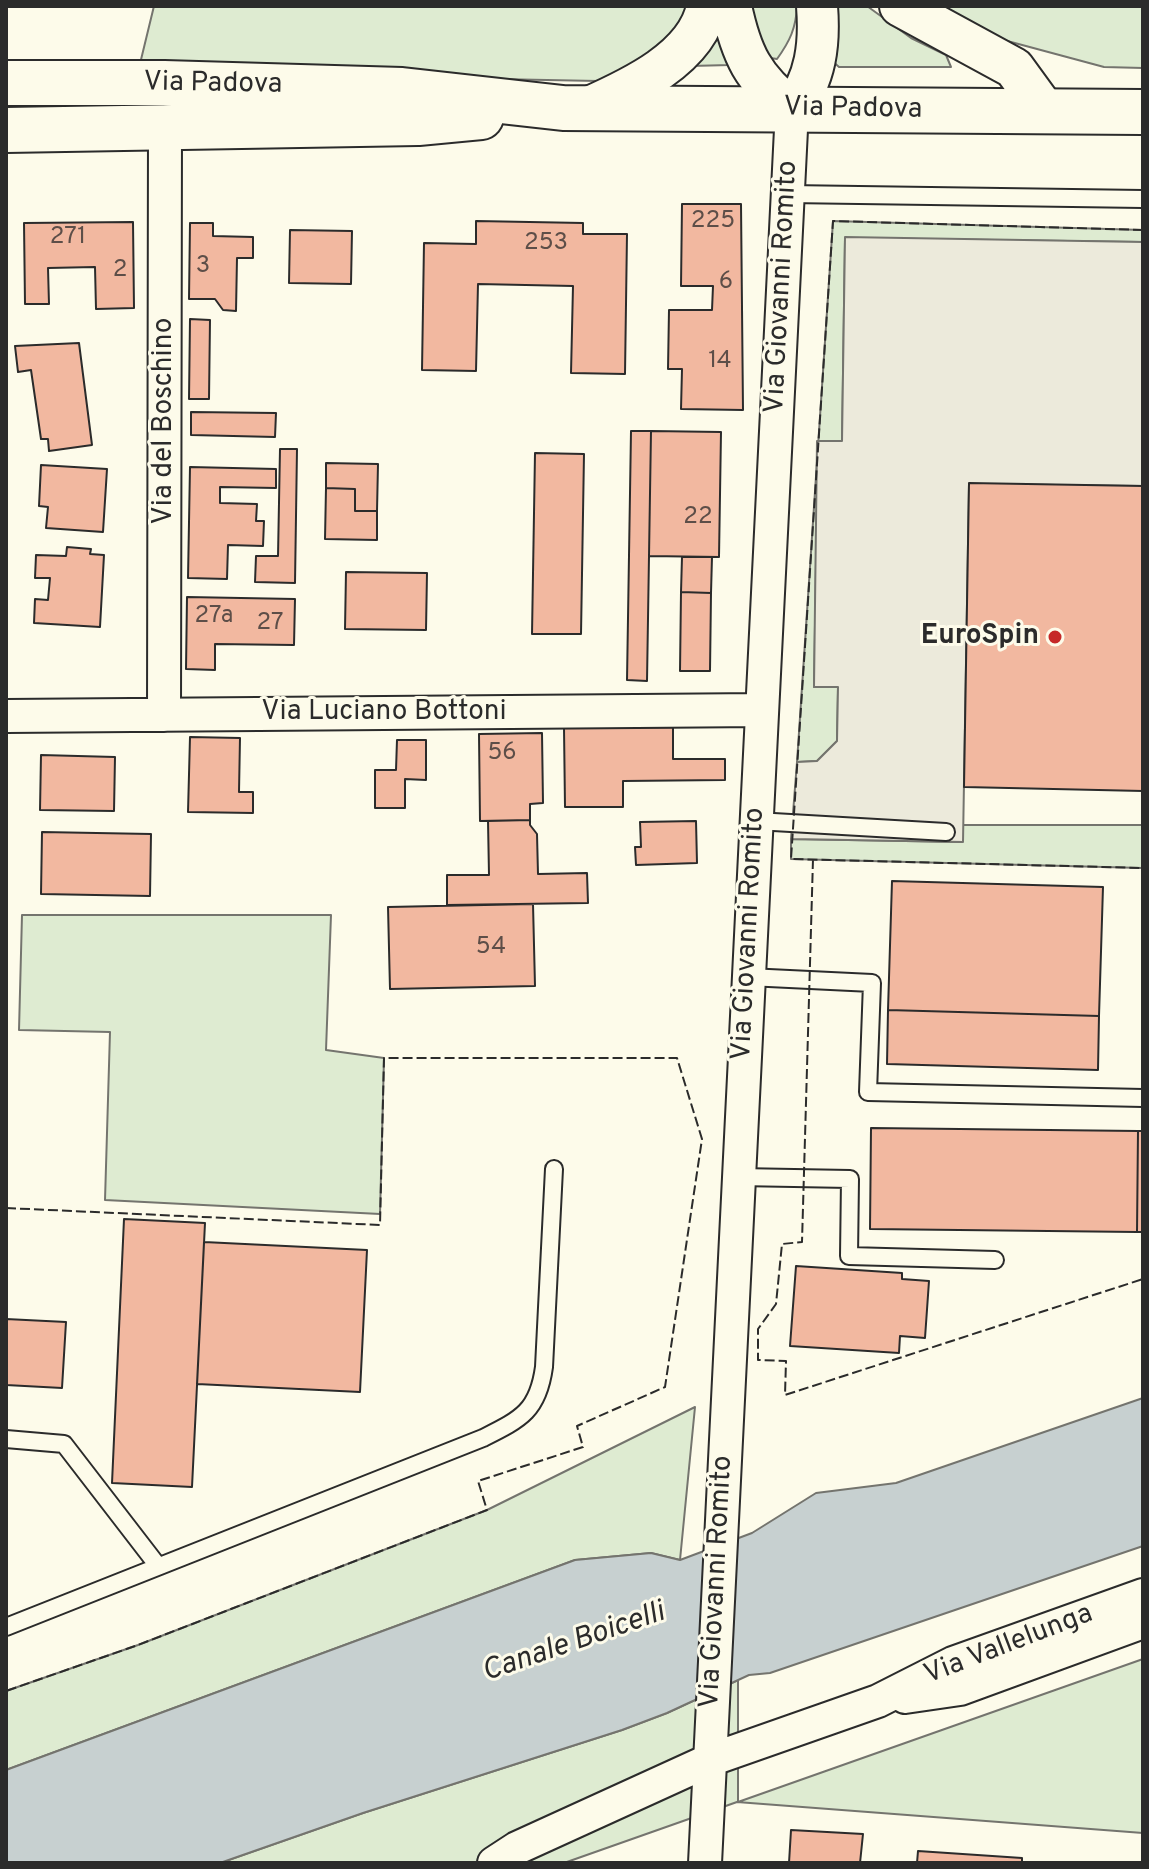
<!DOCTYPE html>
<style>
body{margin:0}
#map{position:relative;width:1149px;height:1869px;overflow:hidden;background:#fdfbea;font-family:Overpass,sans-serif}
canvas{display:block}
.frame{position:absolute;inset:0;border:8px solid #2b2b2b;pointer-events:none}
</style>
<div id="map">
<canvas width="1149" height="1869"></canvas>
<div class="frame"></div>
</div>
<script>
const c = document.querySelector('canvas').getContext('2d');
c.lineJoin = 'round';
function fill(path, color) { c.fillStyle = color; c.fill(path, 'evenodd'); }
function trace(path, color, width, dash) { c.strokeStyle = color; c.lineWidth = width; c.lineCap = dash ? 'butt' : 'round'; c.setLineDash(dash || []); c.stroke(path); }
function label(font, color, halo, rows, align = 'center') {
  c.font = font + ' Overpass,sans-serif'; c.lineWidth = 6; c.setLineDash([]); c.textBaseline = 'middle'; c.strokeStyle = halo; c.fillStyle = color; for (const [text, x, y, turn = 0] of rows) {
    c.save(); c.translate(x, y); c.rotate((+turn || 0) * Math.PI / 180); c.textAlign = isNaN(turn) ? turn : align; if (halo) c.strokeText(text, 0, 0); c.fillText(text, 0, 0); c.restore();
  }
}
const green = new Path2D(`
 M 154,6 L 691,6 L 670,41 L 641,63 L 598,81 L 138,72 Z
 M 749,6 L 797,6 C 796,28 790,41 777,59 L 764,57 Z
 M 830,6 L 867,6 L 911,38 L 946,55 L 951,67 L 839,67 L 830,59 Z
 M 927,6 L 1143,6 L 1143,68 L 1104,67 L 985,35 Z
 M 714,25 L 730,65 L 690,66 Z
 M 833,221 L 1143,230 L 1143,242 L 845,238 L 842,442 L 818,441 L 814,687 L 838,687 L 837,741 L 817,761 L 797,762 Z
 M 963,825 L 1143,825 L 1143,868 L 791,859 L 791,839 L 962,842 Z
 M 22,915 L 331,915 L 326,1050 L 384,1058 L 380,1214 L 105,1200 L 110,1032 L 19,1030 Z
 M 695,1407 L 680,1560 L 651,1553 L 575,1560 L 6,1770 L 6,1691 L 138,1645 L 487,1510 Z
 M 1143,1659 L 1143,1833 L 737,1802 L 564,1863 L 220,1863 L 363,1813 L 622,1730 L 667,1713 L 738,1680 L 738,1802 Z`);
const parking = new Path2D(`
 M 845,237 L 1143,242 L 1143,486 L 969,484 L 963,842 L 791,839 L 797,762 L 817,761 L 837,741 L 838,687 L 814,687 L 817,441 L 842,441 Z`);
const water = new Path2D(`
 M 1143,1398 L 1143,1546 L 770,1673 L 749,1675 L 667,1713 L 622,1730 L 363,1813 L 220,1863 L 6,1863 L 6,1770 L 575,1560 L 651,1553 L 680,1560 L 752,1533 L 816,1493 L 896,1483 Z`);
const building = new Path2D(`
 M 682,204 L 741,204 L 743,410 L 681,409 L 682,369 L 668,369 L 669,310 L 712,310 L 713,286 L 681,286 Z
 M 476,221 L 583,223 L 583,234 L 627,234 L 625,374 L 571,373 L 573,286 L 478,284 L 476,371 L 422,370 L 424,243 L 476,244 Z
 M 133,222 L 134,308 L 96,309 L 95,267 L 48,268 L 49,304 L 25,304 L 24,223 Z
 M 190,223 L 213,223 L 213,236 L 253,237 L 253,258 L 237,258 L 236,311 L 223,310 L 215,299 L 189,299 Z
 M 290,230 L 352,231 L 351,284 L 289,283 Z
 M 190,319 L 210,320 L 209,399 L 189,399 Z
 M 79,343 L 92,445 L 49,451 L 48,439 L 41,439 L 31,370 L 18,372 L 15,346 Z
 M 191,412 L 276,413 L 275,437 L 191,435 Z
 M 631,431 L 651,431 L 647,681 L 627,680 Z
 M 651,431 L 721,432 L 719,557 L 649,556 Z
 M 280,449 L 297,449 L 295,583 L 255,582 L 256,556 L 278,556 Z
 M 535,453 L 584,454 L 581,634 L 532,634 Z
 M 326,463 L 378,464 L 377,511 L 355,511 L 355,489 L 326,488 Z
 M 41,465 L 107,469 L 103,532 L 46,528 L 48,507 L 39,506 Z
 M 190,467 L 276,469 L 276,488 L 220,487 L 220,503 L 257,504 L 256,521 L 264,521 L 263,546 L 228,545 L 227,579 L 188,578 Z
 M 969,483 L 1143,486 L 1143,791 L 964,787 Z
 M 326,488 L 355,489 L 355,511 L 377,511 L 377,540 L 325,539 Z
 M 67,547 L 91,549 L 90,554 L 104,555 L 100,627 L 34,623 L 35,599 L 48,600 L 50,578 L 35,578 L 36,555 L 66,556 Z
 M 682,557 L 712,557 L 711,593 L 681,592 Z
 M 346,572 L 427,573 L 426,630 L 345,629 Z
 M 681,592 L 711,593 L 710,671 L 680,671 Z
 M 187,597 L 295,599 L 294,645 L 215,644 L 215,670 L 186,669 Z
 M 673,727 L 673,759 L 725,759 L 725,780 L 623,781 L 623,807 L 565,807 L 564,728 Z
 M 542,733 L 543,803 L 530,804 L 530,820 L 480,821 L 479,734 Z
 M 190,737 L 240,738 L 239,792 L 253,792 L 253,813 L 188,812 Z
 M 397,740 L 426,740 L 426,780 L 405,779 L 405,808 L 375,808 L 375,770 L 396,770 Z
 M 41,755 L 115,757 L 114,811 L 40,810 Z
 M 530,820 L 530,825 L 537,834 L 538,874 L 587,873 L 588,903 L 447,905 L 447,875 L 489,875 L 488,821 Z
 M 696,821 L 697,863 L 636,865 L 635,847 L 641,847 L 640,822 Z
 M 42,832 L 151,834 L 150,896 L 41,894 Z
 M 892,881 L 1103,887 L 1099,1016 L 888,1010 Z
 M 533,904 L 535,986 L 390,989 L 388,907 Z
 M 888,1010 L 1099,1016 L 1098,1070 L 887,1064 Z
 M 871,1128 L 1138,1131 L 1137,1232 L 870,1229 Z
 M 1138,1131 L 1143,1131 L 1143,1232 L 1137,1232 Z
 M 124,1219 L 205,1223 L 192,1487 L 112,1483 Z
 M 204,1242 L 367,1250 L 360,1392 L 197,1384 Z
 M 796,1266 L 902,1273 L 902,1279 L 929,1281 L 925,1338 L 900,1336 L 899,1353 L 790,1346 Z
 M 6,1319 L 66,1322 L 62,1388 L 6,1385 Z
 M 791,1830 L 863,1834 L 860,1863 L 789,1863 Z
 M 918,1851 L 1022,1858 L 1022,1863 L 917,1863 Z`);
const service = new Path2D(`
 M 788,194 L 1143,199
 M 756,821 L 946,832
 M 748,977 L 872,983 L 868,1092 L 1143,1098
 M 738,1177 L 850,1179 L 849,1256 L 995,1260
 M 6,1439 L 64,1444 L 158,1566
 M 6,1627 L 483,1438 C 521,1419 538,1411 544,1367 L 554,1169`);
const minor = new Path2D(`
 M 164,715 L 165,127
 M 6,716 L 762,710
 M 905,1697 L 960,1689 L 1143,1622
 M 494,1863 L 517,1848 L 710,1760 L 878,1701 L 953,1663 L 1143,1595
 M 705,1863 L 792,109`);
const tertiary = new Path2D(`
 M 731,6 C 741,54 753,79 792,109 C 816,79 820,44 817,6
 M 900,6 L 1014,68 L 1046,112
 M 587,108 C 630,89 698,58 707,6`);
const primary = new Path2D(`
 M 6,83 L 164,83 L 402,90 L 563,108 L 1143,112
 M 6,130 L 418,123 L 481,117`);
const fence = new Path2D(`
 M 1143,230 L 833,221 L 791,859 L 1143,868
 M 813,859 L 802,1242 L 782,1244 L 776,1304 L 758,1329 L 758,1360 L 786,1361 L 785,1395 L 1143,1279
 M 6,1208 L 380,1225 L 384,1058 L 677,1058 L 702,1139 L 665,1387 L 577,1426 L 583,1447 L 478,1481 L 487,1510 L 138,1645 L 6,1691`);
const markers = [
 [1055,637,8,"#c62828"]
];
const numberNames = [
 ["225",713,222],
 ["271",68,238],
 ["253",546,244],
 ["3",203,267],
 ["2",120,271],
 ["6",726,283],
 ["14",720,362],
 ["22",698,518],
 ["27a",214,617],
 ["27",270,624],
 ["56",502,754],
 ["54",491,948]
];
const streetNames = [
 ["Via Padova",213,85,1],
 ["Via Padova",853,110,1],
 ["Via Giovanni Romito",783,287,-87],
 ["Via del Boschino",165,421,-90],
 ["Via Luciano Bottoni",384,713],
 ["Via Giovanni Romito",750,934,-87],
 ["Via Giovanni Romito",718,1582,-87],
 ["Via Vallelunga",1009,1646,-21]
];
const poiNames = [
 ["EuroSpin",1039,637]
];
const waterNames = [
 ["Canale Boicelli",574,1644,-19]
];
fill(green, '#deebd1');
trace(green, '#74746e', 2);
fill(parking, '#eceadb');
trace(parking, '#74746e', 2);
fill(water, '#c7d0d0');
trace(water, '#74746e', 2);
fill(building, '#f2b8a0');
trace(building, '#2b2b2b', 2);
trace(service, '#2b2b2b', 20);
trace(minor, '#2b2b2b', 36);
trace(tertiary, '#2b2b2b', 44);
trace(primary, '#2b2b2b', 48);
trace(service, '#fdfbea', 16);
trace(minor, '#fdfbea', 32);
trace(tertiary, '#fdfbea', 40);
trace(primary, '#fdfbea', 44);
trace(fence, '#2b2b2b', 2, [10, 4]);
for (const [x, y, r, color] of markers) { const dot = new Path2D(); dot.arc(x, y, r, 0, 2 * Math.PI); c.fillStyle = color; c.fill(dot); trace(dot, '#fdfbea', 3); }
label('24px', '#5d4e48', null, numberNames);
label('28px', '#2b2b2b', '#fdfbea', streetNames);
label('bold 28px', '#2b2b2b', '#fdfbea', poiNames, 'right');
label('italic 30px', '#2b2b2b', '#fdfbea', waterNames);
</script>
